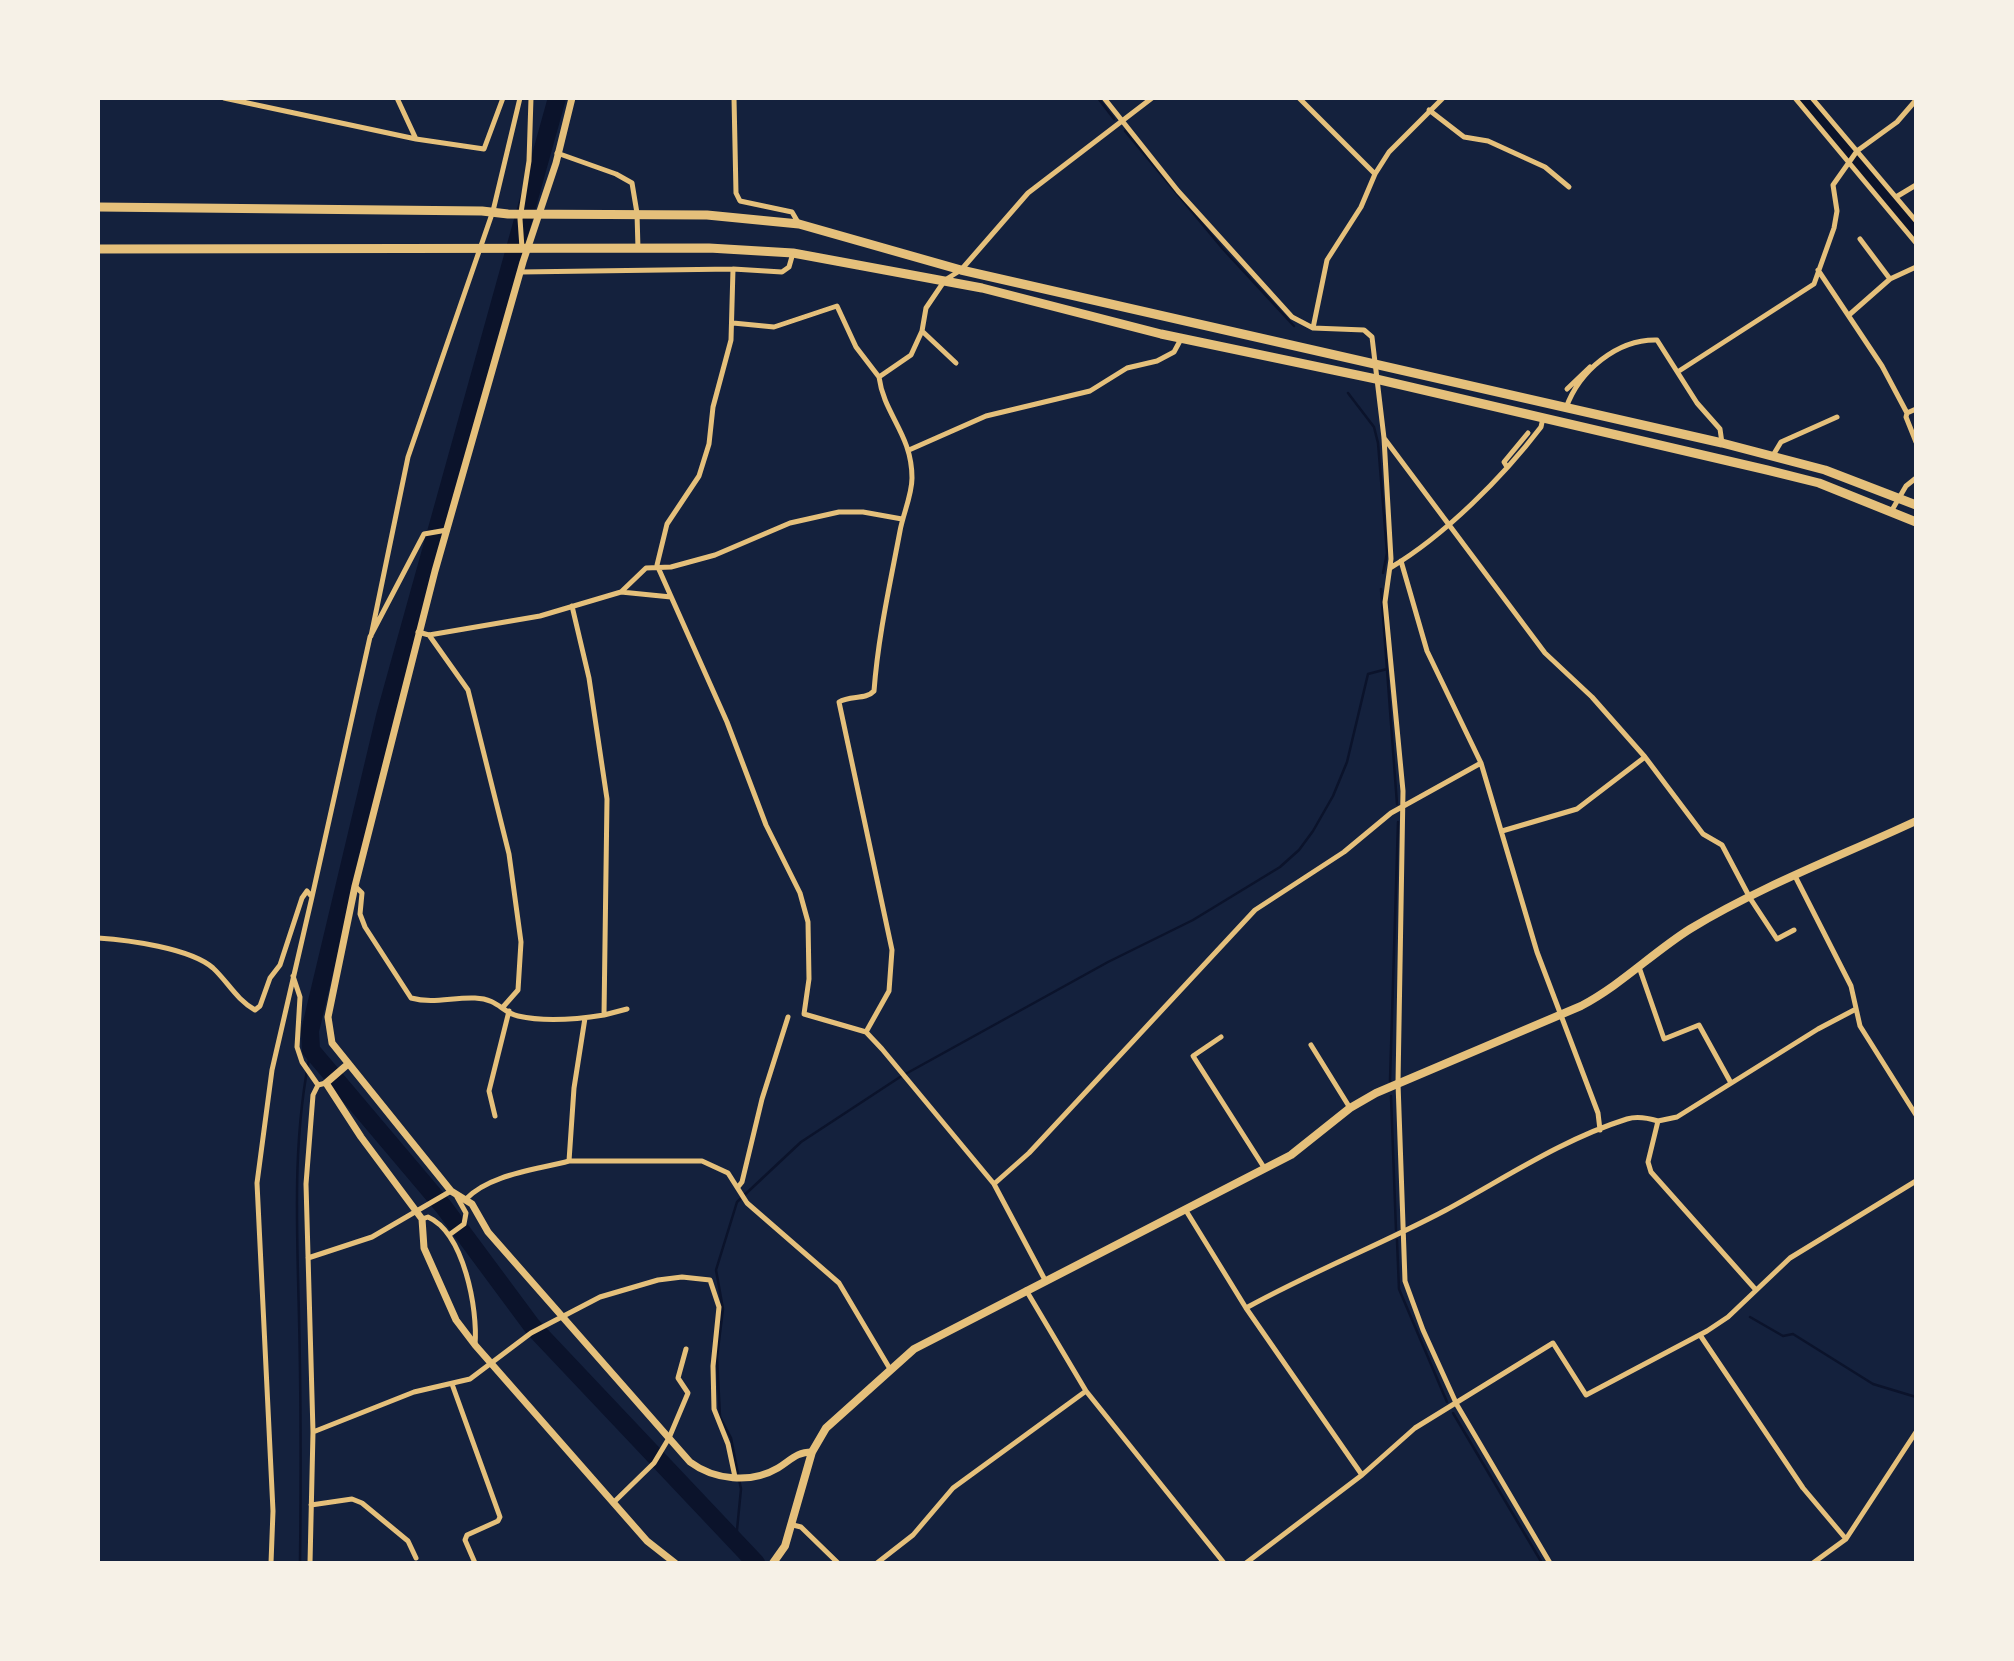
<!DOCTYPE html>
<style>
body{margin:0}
#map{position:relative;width:2014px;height:1661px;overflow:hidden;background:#14213d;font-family:Poppins,sans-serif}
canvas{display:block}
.frame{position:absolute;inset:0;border:100px solid #f6f1e7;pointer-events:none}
</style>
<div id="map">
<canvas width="2014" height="1661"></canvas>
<div class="frame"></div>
</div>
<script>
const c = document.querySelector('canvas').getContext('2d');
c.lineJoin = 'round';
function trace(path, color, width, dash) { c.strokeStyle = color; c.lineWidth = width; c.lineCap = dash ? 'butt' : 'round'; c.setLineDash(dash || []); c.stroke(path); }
const stream = new Path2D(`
 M 1098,98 L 1114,119
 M 1125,131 L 1223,249 L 1294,326
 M 1348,393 L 1374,427 L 1378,443 L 1387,553 L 1383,573
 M 1381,589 L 1397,804
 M 1390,1081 L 1398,822
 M 1391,1096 L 1396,1230
 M 1397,1240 L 1399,1289 L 1447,1402
 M 1750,1317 L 1783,1336 L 1793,1334 L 1873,1384 L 1916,1397
 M 1453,1413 L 1542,1563
 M 736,1540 L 741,1489 L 731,1438 L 720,1417 L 717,1357 L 723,1309 L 716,1270 L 737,1202 L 801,1142 L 900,1077 L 1108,962 L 1193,920 L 1280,867 L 1299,850 L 1313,831 L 1333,796 L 1347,762 L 1368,674 L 1387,669
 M 300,1563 C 301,1481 301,1399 299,1317 C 297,1228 292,1137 311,1050`);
const canal = new Path2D(`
 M 1803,98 L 1916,232`);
const river = new Path2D(`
 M 557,98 L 385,716 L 310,1031 L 311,1050 L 443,1206 L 532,1326 L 756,1563`);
const minor = new Path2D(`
 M 224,98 L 416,139 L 484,149 L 503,98
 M 397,98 L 416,139
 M 734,98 L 736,193 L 740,201 L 792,212 L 799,224
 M 1104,98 L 1178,191 L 1292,317 L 1313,328 L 1364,330 L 1372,337 L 1384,438 L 1391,559 L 1385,602 L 1403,791 L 1398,1083 L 1405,1281 L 1423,1330 L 1457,1405 L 1550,1563
 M 1299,98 L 1375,174
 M 1795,98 L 1916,243
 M 1812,98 L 1916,221
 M 1429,110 L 1464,137 L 1488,141 L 1545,167 L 1569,187
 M 557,153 L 616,174 L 632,183 L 637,213 L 638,249
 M 1896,197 L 1916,185
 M 1860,239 L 1890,279
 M 522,248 L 520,219 L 529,161 L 531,98
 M 733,269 L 731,340 L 713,407 L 709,444 L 699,476 L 667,524 L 657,565 L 727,722 L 766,825 L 800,893 L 808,922 L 809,979 L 804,1014 L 866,1032 L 882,1049 L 994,1184 L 1045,1280
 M 1818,270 L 1882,366 L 1907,413
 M 521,272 L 733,269 L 782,272 L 789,267 L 793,253
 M 1849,315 L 1890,279 L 1916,267
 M 733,323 L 774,327 L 837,306 L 856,347 L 879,377 L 911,355 L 922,331 L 926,308 L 945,280 L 961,270 L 1028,193 L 1152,98
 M 1313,328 L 1327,260 L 1361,207 L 1375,174 L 1389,152 L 1443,98
 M 922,331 L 956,363
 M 1679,371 L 1814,284 L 1834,228 L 1837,211 L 1833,185 L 1857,151 L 1897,122 L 1916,100
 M 1567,389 L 1590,367
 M 1566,408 C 1579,371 1617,339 1657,340 L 1697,403 L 1720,429 L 1722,443
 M 1916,409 L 1907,413 L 1906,417 L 1916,442
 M 1384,438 L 1545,653 L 1592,697 L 1645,757
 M 909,450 L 986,416 L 1090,391 L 1127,368 L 1157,361 L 1174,352 L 1181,339
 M 1772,457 L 1781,442 L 1837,417
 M 1507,467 L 1504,462 L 1528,433
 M 1892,510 L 1906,486 L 1916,478
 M 1401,561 L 1427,651 L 1481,763
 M 1390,568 C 1444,536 1503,477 1541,427 L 1543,418
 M 621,592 L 646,568 L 671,567 L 715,555 L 790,523 L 839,512 L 863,512 L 902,519
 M 418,632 L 429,635 L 540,616 L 621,592 L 671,597
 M 429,635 L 468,690 L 509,854 L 521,942 L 518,990 L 503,1007
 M 371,636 L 408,457 L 493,211 L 520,98
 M 1502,831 L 1577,809 L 1645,757 L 1703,834 L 1722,845 L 1750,898 L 1777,939 L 1794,930
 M 1795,876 L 1851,986 L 1860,1026 L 1916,1115
 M 355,886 L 362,893 L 360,914 L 365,927 L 411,998 C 433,1004 453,997 475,998 C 499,999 501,1012 518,1016 C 544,1022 579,1019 604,1015 L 607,799 L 589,678 L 572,606
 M 312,897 L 370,637 L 424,534 L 447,530
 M 98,938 C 128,940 190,948 213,968 C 228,982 236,999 255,1010 L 260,1006 L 270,978 L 280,965 L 302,898 L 307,891 L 312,897 L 272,1070 L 257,1183 L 273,1511 L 271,1563
 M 1639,967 L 1664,1039 L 1699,1025 L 1731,1083
 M 293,976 L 300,997 L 297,1047 L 302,1062 L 318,1085
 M 604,1015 L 627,1009
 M 866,1032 L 889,991 L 892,950 L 839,702 C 850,695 866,700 874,691 C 878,637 890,584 900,531 C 903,514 912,495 912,478 C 912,434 884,415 879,377
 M 1221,1037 L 1193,1056 L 1265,1169
 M 1311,1045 L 1350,1108
 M 495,1116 L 489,1091 L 509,1011
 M 1658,1121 L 1677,1117 L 1818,1029 L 1856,1009
 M 569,1161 L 702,1161 L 728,1173 L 747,1203 L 839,1283 L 890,1369
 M 994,1184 L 1029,1153 L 1255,910 L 1344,852 L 1391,813 L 1481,763 L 1537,952 L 1598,1113 L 1600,1130
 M 738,1187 L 742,1182 L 762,1099 L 788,1017
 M 466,1199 C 490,1174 536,1170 569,1161 L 574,1088 L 585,1018
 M 1185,1209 L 1246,1308 C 1311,1272 1380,1245 1446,1210 C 1505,1178 1563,1139 1627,1119 C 1637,1116 1648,1118 1658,1121 L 1648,1162 L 1651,1172 L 1756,1290
 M 422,1219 L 428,1217 C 464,1233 478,1309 475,1345
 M 449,1235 L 464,1224 L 466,1213 L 457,1197
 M 308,1258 L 372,1237 L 451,1191
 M 1246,1308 L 1362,1475 L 1415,1428 L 1553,1343 L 1586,1395 L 1707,1331 L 1728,1317 L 1790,1258 L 1916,1181
 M 1700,1335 L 1803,1488 L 1846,1539
 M 452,1384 L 500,1517 L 498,1521 L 467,1535 L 465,1540 L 475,1563
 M 1086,1391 L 1224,1563
 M 313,1432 L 414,1392 L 470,1379 L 531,1333 L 600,1297 L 658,1280 L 682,1277 L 710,1280 L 719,1307 L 713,1366 L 714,1409 L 728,1444 L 735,1477
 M 613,1503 L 654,1463 L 669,1438 L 688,1393 L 678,1378 L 686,1349
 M 311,1505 L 352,1499 L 362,1503 L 408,1541 L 416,1558
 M 793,1525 L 801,1527 L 838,1563
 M 310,1563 L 313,1432 L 306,1184 L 313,1095 L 318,1085 L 326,1083
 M 877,1563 L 913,1535 L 953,1488 L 1086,1391 L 1026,1290
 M 1246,1563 L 1362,1475
 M 1813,1563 L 1846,1539 L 1916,1432`);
const secondary = new Path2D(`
 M 572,98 L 556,163 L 523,262 L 435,571 L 355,886 L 328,1017 L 332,1043 L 451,1191 L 472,1204 L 488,1232 L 690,1462 C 714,1480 751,1484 778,1468 C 791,1460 796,1452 812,1452
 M 348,1064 L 326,1083 L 361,1137 L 422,1219 L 424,1248 L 456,1320 L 475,1345 L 647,1541 L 675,1563`);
const primary = new Path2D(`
 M 773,1563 L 785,1546 L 812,1452 L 826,1428 L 914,1349 L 1291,1155 L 1350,1108 L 1376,1093 L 1581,1006 C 1621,985 1652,953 1690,929 C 1761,886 1841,856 1916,821`);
const trunk = new Path2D(`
 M 98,207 L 482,211 L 508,214 L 707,215 L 799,224 L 961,270 L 1722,443 L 1825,470 L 1916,505
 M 98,249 L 709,248 L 793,253 L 982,288 L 1161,334 L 1376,379 L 1767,470 L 1819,483 L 1916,522`);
trace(stream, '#0b132b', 2.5);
trace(canal, '#0b132b', 10);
trace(river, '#0b132b', 18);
trace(minor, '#e5c07b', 5);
trace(secondary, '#e5c07b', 7);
trace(primary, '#e5c07b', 8);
trace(trunk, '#e5c07b', 9);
</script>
